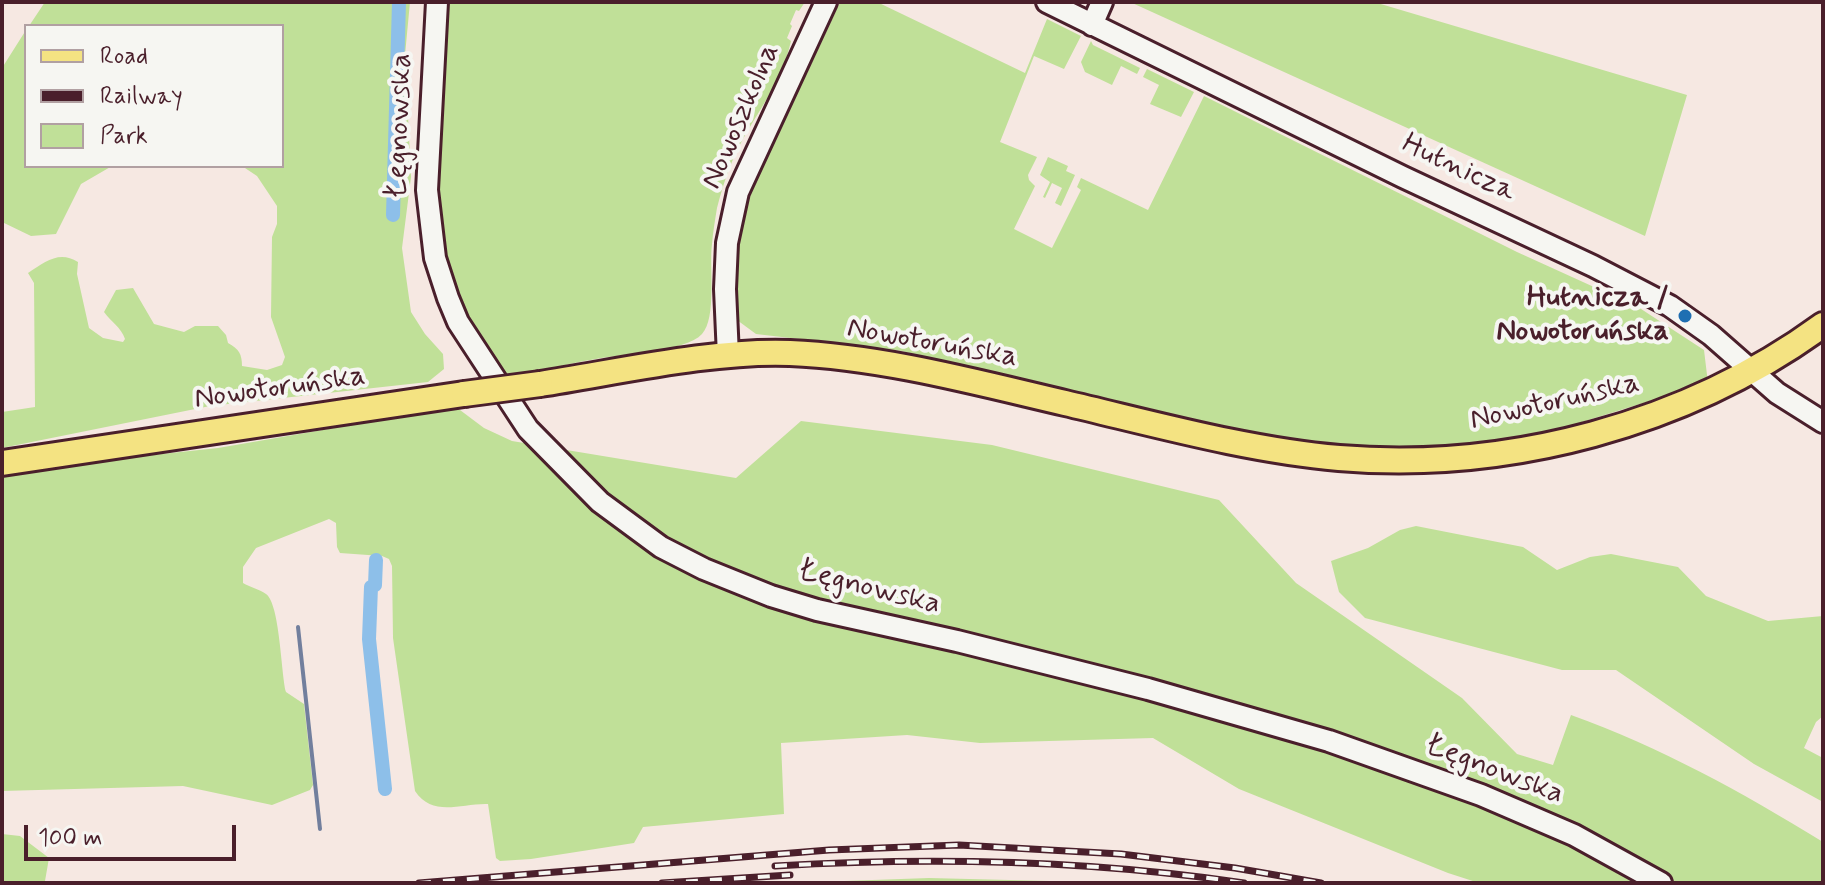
<!DOCTYPE html>
<meta charset="utf-8">
<style>
body{margin:0}
#map{position:relative;width:1825px;height:885px;overflow:hidden;background:#f6e8e2;font-family:Mynerve,sans-serif}
canvas{display:block}
.frame{position:absolute;inset:0;border:4px solid #4a1f2b;pointer-events:none}
.legend{position:absolute;left:24px;top:24px;width:260px;height:144px;box-sizing:border-box;background:#f6f6f2;border:2px solid #b1a0a2;margin:0;padding:10px 14px;list-style:none;font-size:24px;color:#4a1f2b}
.legend li{display:flex;align-items:center;gap:16px;height:40px}
.legend b{width:40px;border:2px solid #b1a0a2}
.scale{position:absolute;left:24px;top:825px;width:212px;height:36px;box-sizing:border-box;border:4px solid #4a1f2b;border-top:0;padding-left:10px;font-size:24px;line-height:28px;white-space:nowrap;color:#4a1f2b;-webkit-text-stroke:6px #f6f6f2;paint-order:stroke}
</style>
<div id="map">
<canvas width="1825" height="885"></canvas>
<div class="frame"></div>
<ul class="legend">
<li><b style="height:10px;background:#f4e382"></b>Road</li>
<li><b style="height:10px;background:#4a1f2b"></b>Railway</li>
<li><b style="height:22px;background:#c0e098"></b>Park</li>
</ul>
<div class="scale">100 m</div>
</div>
<script>
const c = document.querySelector('canvas').getContext('2d');
c.lineJoin = 'round';
function fill(path, color) { c.fillStyle = color; c.fill(path, 'evenodd'); }
function trace(path, color, width, dash) { c.strokeStyle = color; c.lineWidth = width; c.lineCap = dash ? 'butt' : 'round'; c.setLineDash(dash || []); c.stroke(path); }
function label(font, color, halo, rows, align = 'center') {
  c.font = font + ' Mynerve,sans-serif'; c.lineWidth = 8; c.setLineDash([]); c.textBaseline = 'middle'; c.strokeStyle = halo; c.fillStyle = color; for (const [text, x, y, turn = 0] of rows) {
    c.save(); c.translate(x, y); c.rotate((+turn || 0) * Math.PI / 180); c.textAlign = isNaN(turn) ? turn : align; if (halo) c.strokeText(text, 0, 0); c.fillText(text, 0, 0); c.restore();
  }
}
const green = new Path2D(`
 M 45,2 L 410,2 L 405,55 L 411,177 L 402,248 L 411,312 L 425,334 L 443,354 L 444,369 L 428,382 L 210,406 L 2,448 L 2,412 L 35,407 L 34,283 L 28,273 C 45,262 59,250 78,262 L 77,274 L 89,328 L 103,338 L 123,342 L 125,339 C 121,327 111,322 104,312 L 116,290 L 133,288 L 154,324 L 184,332 L 195,326 L 218,326 L 226,335 L 228,343 C 239,349 242,354 242,366 L 267,370 L 282,365 L 285,357 L 271,317 L 272,237 L 277,224 L 277,206 L 257,176 L 242,166 L 282,166 L 282,26 L 29,26 Z
 M 442,2 L 805,2 L 799,11 L 796,10 L 790,24 L 792,26 L 787,38 L 791,41 C 782,81 762,105 743,139 C 731,160 723,185 717,208 C 715,220 713,232 712,244 C 709,267 717,318 702,334 C 686,352 620,354 596,359 C 564,364 533,374 500,378 C 482,348 464,320 451,287 C 420,207 438,87 442,2 Z
 M 840,2 L 877,2 L 1025,73 L 1047,19 L 1081,36 L 1064,69 L 1034,56 L 1000,142 L 1037,157 L 1028,175 L 1029,180 L 1035,186 L 1014,229 L 1052,248 L 1081,190 L 1077,187 L 1081,178 L 1148,210 L 1204,96 L 1517,252 L 1638,307 L 1704,350 L 1708,383 L 1569,426 L 1474,447 L 1372,448 L 1285,441 L 1014,381 L 902,351 L 756,334 L 737,320 C 719,232 764,151 800,74 L 807,73 Z
 M 1130,2 L 1374,2 L 1687,95 L 1645,236 Z
 M 26,30 L 26,166 L 112,166 L 81,184 L 56,234 L 31,236 L 2,222 L 2,68 Z
 M 1091,41 L 1093,45 L 1140,68 L 1137,74 L 1121,66 L 1112,85 L 1085,72 L 1081,62 Z
 M 1147,69 L 1194,92 L 1181,117 L 1150,104 L 1159,85 L 1143,77 Z
 M 1048,157 L 1068,166 L 1066,171 L 1075,175 L 1061,206 L 1055,203 L 1062,188 L 1052,183 L 1045,198 L 1043,197 L 1050,182 L 1040,175 Z
 M 456,407 L 484,428 L 512,441 L 736,478 L 801,421 L 992,445 L 1219,500 L 1296,583 L 1462,698 L 1517,754 L 1553,765 L 1571,715 C 1662,748 1740,791 1823,842 L 1823,883 L 1479,883 L 1448,873 L 1239,789 L 1153,738 L 980,743 L 907,735 L 781,743 L 784,814 L 643,827 L 634,843 L 531,859 L 500,861 L 496,858 L 488,804 C 461,803 433,818 415,791 L 393,638 L 392,566 L 389,559 L 382,556 L 340,553 L 337,547 L 336,523 L 329,519 L 256,548 L 243,567 L 243,583 C 250,587 259,589 266,594 C 280,604 281,673 286,692 L 304,704 L 313,785 L 310,790 L 272,805 L 183,786 L 2,791 L 2,471 L 218,448 Z
 M 1416,526 L 1523,547 L 1557,570 L 1590,557 L 1611,554 L 1678,567 L 1706,596 L 1768,621 L 1823,616 L 1823,716 L 1816,722 L 1804,748 L 1823,758 L 1823,802 L 1754,764 L 1616,670 L 1562,670 L 1365,618 L 1339,592 L 1331,561 L 1368,548 L 1400,530 Z
 M 2,834 L 20,836 L 49,858 L 45,881 L 2,883 Z
 M 929,878 L 1090,882 L 1106,883 L 788,883 Z`);
const stream = new Path2D(`
 M 298,627 L 320,829`);
const canal = new Path2D(`
 M 393,215 L 399,2
 M 376,560 L 375,585 L 371,587 L 369,639 L 385,789`);
const minor = new Path2D(`
 M 437,2 L 427,190 L 435,258 L 448,298 L 458,322 L 528,429 L 600,502 L 661,547 L 704,569 L 771,596 L 817,610 L 957,641 L 1148,689 L 1329,741 L 1481,795 L 1574,835 L 1661,883
 M 1047,2 L 1403,177 L 1593,266 L 1670,306 L 1711,335 L 1777,393 L 1823,422
 M 1092,25 L 1102,2
 M 728,356 L 725,289 L 727,243 L 738,192 L 826,2`);
const major = new Path2D(`
 M 540,384 C 618,372 712,350 790,353 C 883,357 975,382 1065,403 C 1155,424 1247,450 1339,458 C 1508,472 1686,425 1823,325
 M 2,463 L 464,394`);
const rail = new Path2D(`
 M 775,866 C 931,857 1089,860 1244,883
 M 419,883 L 829,850 L 959,845 L 1121,854 L 1235,868 L 1321,883
 M 662,883 L 790,875`);
const majorBridge = new Path2D(`
 M 464,394 L 540,384`);
const markers = [
 [1685,316,8,"#1f6fb2"]
];
const streetNames = [
 ["Nowoszkolna",742,117,-67],
 ["Łęgnowska",401,126,-88],
 ["Hutnicza",1458,169,25],
 ["Nowotoruńska",932,344,10],
 ["Nowotoruńska",280,389,-8],
 ["Nowotoruńska",1555,403,-13],
 ["Łęgnowska",869,589,14],
 ["Łęgnowska",1494,771,21]
];
const poiNames = [
 ["Hutnicza /",1669,299],
 ["Nowotoruńska",1669,333]
];
fill(green, '#c0e098');
trace(stream, '#727f9d', 4);
trace(canal, '#8dbfe9', 14);
trace(minor, '#4a1f2b', 26);
trace(major, '#4a1f2b', 30);
trace(minor, '#f6f6f2', 20);
trace(major, '#f4e382', 24);
trace(rail, '#4a1f2b', 7);
trace(rail, '#f6f6f2', 4, [12]);
trace(majorBridge, '#4a1f2b', 30, []);
trace(majorBridge, '#f4e382', 24);
for (const [x, y, r, color] of markers) { const dot = new Path2D(); dot.arc(x, y, r, 0, 2 * Math.PI); c.fillStyle = color; c.fill(dot); trace(dot, '#f6f6f2', 3); }
label('30px', '#4a1f2b', '#f6f6f2', streetNames);
label('bold 30px', '#4a1f2b', '#f6f6f2', poiNames, 'right');
</script>
